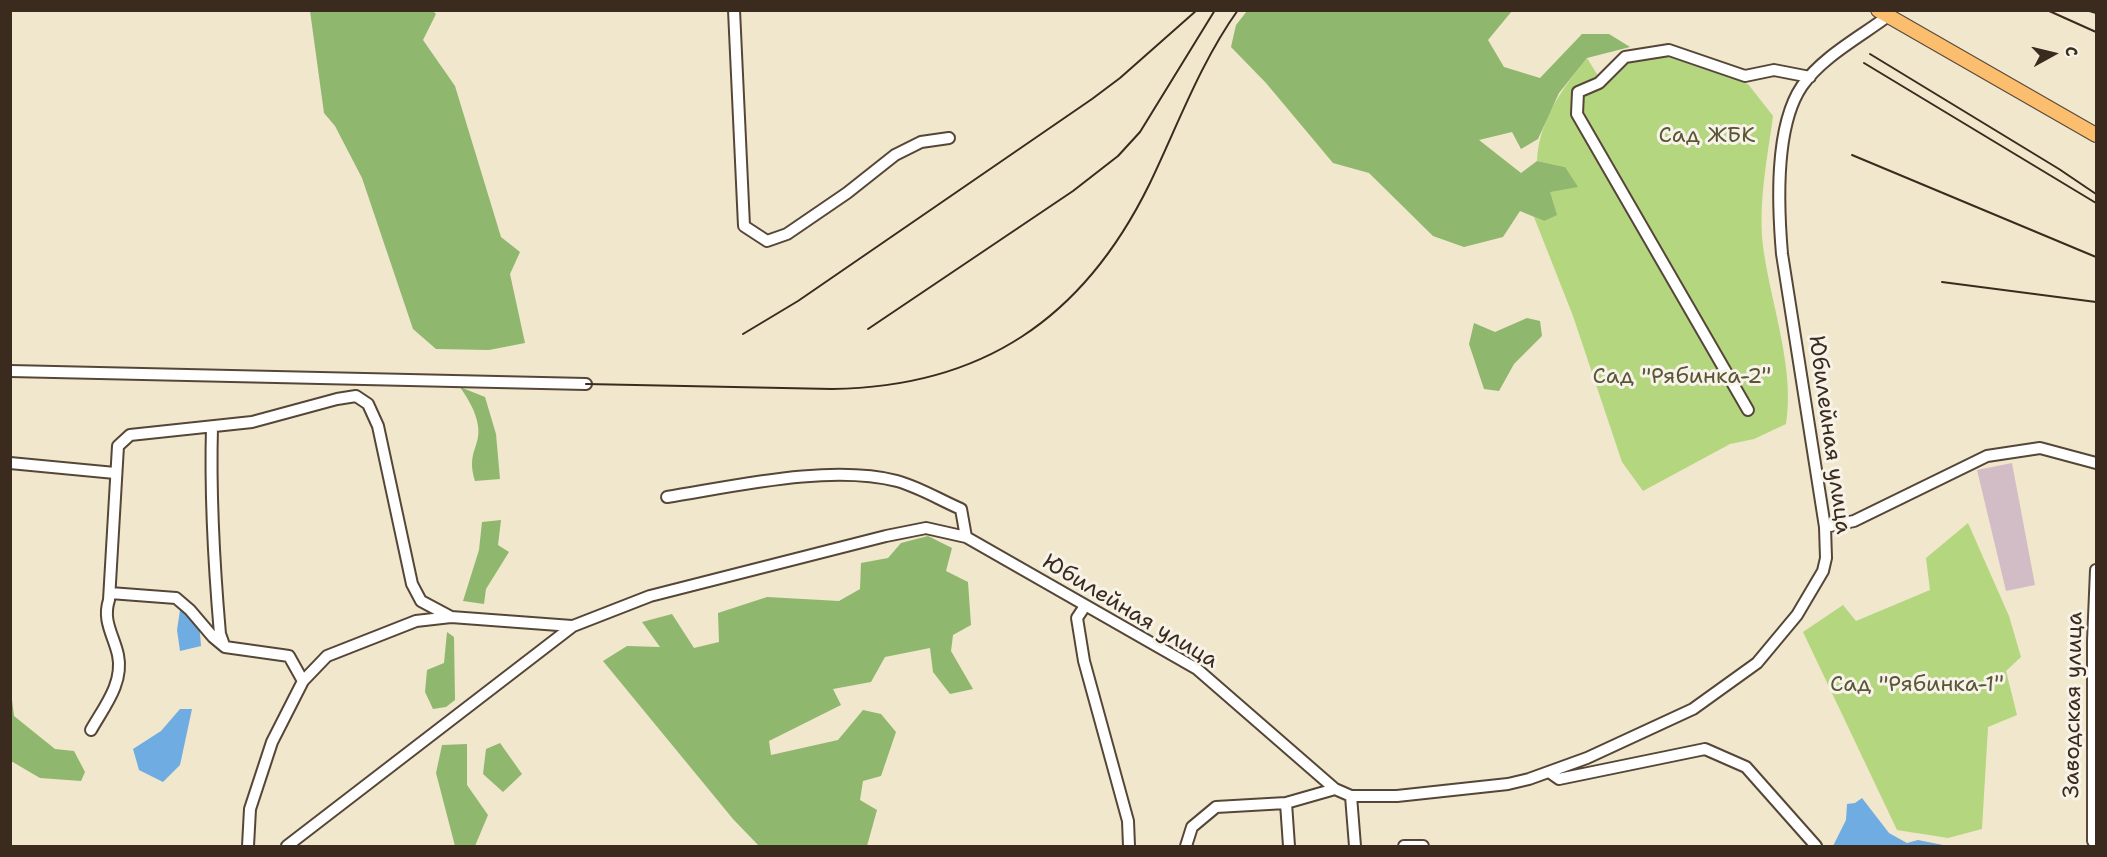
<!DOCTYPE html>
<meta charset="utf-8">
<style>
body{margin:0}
#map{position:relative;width:2107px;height:857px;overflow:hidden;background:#f0e7cd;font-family:"Shantell Sans",sans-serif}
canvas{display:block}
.frame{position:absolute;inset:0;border:12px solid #3b2a1e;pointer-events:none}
.north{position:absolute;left:2023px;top:24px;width:60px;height:60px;-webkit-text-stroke:4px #f7f3e8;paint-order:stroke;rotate:82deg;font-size:16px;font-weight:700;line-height:24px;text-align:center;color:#3b2a1e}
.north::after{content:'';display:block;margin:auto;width:21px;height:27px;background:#3b2a1e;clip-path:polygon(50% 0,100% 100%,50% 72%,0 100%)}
</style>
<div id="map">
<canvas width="2107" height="857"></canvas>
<div class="frame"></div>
<div class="north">С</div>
</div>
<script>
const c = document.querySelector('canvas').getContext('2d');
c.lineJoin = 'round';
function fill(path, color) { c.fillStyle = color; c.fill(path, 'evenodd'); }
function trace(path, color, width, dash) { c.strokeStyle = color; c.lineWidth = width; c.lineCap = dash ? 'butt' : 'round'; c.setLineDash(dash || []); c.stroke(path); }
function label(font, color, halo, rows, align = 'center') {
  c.font = font + ' "Shantell Sans",sans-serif'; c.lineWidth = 6; c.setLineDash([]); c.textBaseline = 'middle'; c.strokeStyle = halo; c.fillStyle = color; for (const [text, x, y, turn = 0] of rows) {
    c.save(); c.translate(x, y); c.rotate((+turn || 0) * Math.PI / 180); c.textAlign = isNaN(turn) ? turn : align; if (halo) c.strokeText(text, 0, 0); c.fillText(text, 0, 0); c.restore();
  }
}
const industrial = new Path2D(`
 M 2012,463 L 2035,585 L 2006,591 L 1977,470 Z`);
const green = new Path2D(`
 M 1662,55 L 1748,84 L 1773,116 C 1767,161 1757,207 1764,253 C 1772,307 1795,370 1786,424 L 1754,439 L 1730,444 L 1643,491 L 1622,462 L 1573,316 L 1534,217 L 1544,221 L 1550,192 L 1565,167 L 1537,161 C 1539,120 1562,89 1587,58 L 1603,84 L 1633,59 Z
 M 1968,523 L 2009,616 L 2021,657 L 2006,671 L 2017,715 L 1988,727 L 1982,829 L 1948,838 L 1897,830 L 1803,632 L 1843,605 L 1856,621 L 1930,590 L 1926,558 Z`);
const forest = new Path2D(`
 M 433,11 L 436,14 L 423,40 L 455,86 L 501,237 L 520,252 L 510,274 L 525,343 L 489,350 L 436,349 L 413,329 L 362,178 L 335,126 L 324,113 L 310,11 Z
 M 1247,11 L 1512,11 L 1488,40 L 1504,67 L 1540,78 L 1582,34 L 1609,34 L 1630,47 L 1587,58 L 1559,93 L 1538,139 L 1521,149 L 1512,132 L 1479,140 L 1521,173 L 1537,161 L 1565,167 L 1578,187 L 1550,192 L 1557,215 L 1544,221 L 1520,211 L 1503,237 L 1464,247 L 1433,236 L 1369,173 L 1333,163 L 1266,83 L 1231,47 L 1236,25 Z
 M 1527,318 L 1540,321 L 1542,336 L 1514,364 L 1499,391 L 1484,389 L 1469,344 L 1474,323 L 1495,332 Z
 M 460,387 L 485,397 L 496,434 L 500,479 L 475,481 C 466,452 481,447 478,426 C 476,411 468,399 460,387 Z
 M 501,520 L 498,545 L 509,552 L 486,589 L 484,604 L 463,601 L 479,550 L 482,522 Z
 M 928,536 L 952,548 L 946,571 L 968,582 L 971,625 L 953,635 L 951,651 L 973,689 L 950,694 L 933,672 L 930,648 L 885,657 L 871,682 L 833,689 L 841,705 L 769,741 L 771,755 L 838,740 L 863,710 L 881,714 L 896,732 L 881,776 L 863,781 L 860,800 L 877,810 L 867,846 L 759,846 L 733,819 L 603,661 L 627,646 L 660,647 L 642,622 L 672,614 L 694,648 L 719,642 L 718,613 L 767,597 L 839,601 L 860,589 L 861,563 L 888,558 L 901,543 Z
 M 447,632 L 454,637 L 455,700 L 446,707 L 433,709 L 425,692 L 427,670 L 444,663 Z
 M 11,692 L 14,716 L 55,749 L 74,751 L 85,772 L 81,781 L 40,778 L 11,761 Z
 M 500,743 L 522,774 L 503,792 L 483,774 L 486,749 Z
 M 467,744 L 467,785 L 488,815 L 475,846 L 455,846 L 436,773 L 442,745 Z`);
const water = new Path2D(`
 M 180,610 L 199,621 L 201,646 L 180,651 L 177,630 Z
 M 180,709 L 192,709 L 180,765 L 163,782 L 139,770 L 133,749 L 161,731 Z
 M 1862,798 L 1889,833 L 1907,843 L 1918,840 L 1948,846 L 1833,846 L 1846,820 L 1847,804 L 1855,803 Z`);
const minor = new Path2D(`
 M 734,10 L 744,226 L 767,241 L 787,234 L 847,193 L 895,155 L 921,142 L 949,138
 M 10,371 L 586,384
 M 1748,410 L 1577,114 L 1578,92 L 1599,83 L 1625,57 L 1669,50 L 1745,76 L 1774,70 L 1810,77
 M 212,427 C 210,497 214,565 220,634 L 224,645
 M 10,463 L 115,473
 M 667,497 C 736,486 830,464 897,481 C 919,487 940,500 961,509 L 966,537
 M 1825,527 L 1854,521 L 1987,456 L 2040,448 L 2096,463
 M 2096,570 L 2093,641 L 2093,841 L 2096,845
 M 110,593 L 176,598 L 190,610 L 213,637 L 225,647 L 289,656 L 303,681
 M 1085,606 L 1077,618 L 1084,661 L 1128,821 L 1129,846
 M 91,730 C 104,707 124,683 118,655 C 114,636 102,621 109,600 L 118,446 L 130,435 L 252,422 L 337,399 L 356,396 L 368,404 L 378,426 L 412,584 L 421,601 L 451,617
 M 1549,772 L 1559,779 L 1705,749 L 1746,767 L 1816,846
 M 1351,796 L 1355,846
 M 1286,803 L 1289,846
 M 248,846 L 250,809 L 272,742 L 303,681 L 327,656 L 416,621 L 451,617 L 572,626
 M 287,846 L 573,626 L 650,596 L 886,536 L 926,528 L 966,537 L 1197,669 L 1335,789 L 1351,796 L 1397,796 L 1508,784 L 1529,779 L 1587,758 L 1693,709 L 1757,663 L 1797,615 L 1823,571 L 1826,558 L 1825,527 L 1782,254 C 1778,207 1774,127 1802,86 C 1822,57 1860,37 1888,16
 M 1186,846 L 1192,827 L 1216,807 L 1286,803 L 1335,789
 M 1404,846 L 1423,846`);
const major = new Path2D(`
 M 1878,10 L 2096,135`);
const rail = new Path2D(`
 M 2047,10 L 2096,32
 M 2086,10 L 2096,13
 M 1870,54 L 2059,169 L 2096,194
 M 1864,63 L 2096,203
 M 1852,155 L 2096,257
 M 1942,282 L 2096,302
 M 868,329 L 1073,191 L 1118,156 L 1140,132 L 1215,10
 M 743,334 L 798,301 L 1092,99 L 1120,78 L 1197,10
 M 586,384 L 832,389 C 982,387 1083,319 1149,185 C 1177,127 1200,63 1238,10`);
const parkNames = [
 ["Сад ЖБК",1707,136],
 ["Сад \"Рябинка-2\"",1682,377],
 ["Сад \"Рябинка-1\"",1917,685]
];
const streetNames = [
 ["Юбилейная улица",1829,435,82],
 ["Юбилейная улица",1130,612,31],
 ["Заводская улица",2074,705,-89]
];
fill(industrial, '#d2bdc6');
fill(green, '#b4d67f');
fill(forest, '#8fb76e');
fill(water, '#6face1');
trace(minor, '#564638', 14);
trace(major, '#564638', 16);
trace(minor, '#fff', 10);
trace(major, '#fbbd6e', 14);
trace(rail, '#3b2a1e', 2);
label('22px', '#595536', '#f7f3e8', parkNames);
label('22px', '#3b2a1e', '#f7f3e8', streetNames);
</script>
